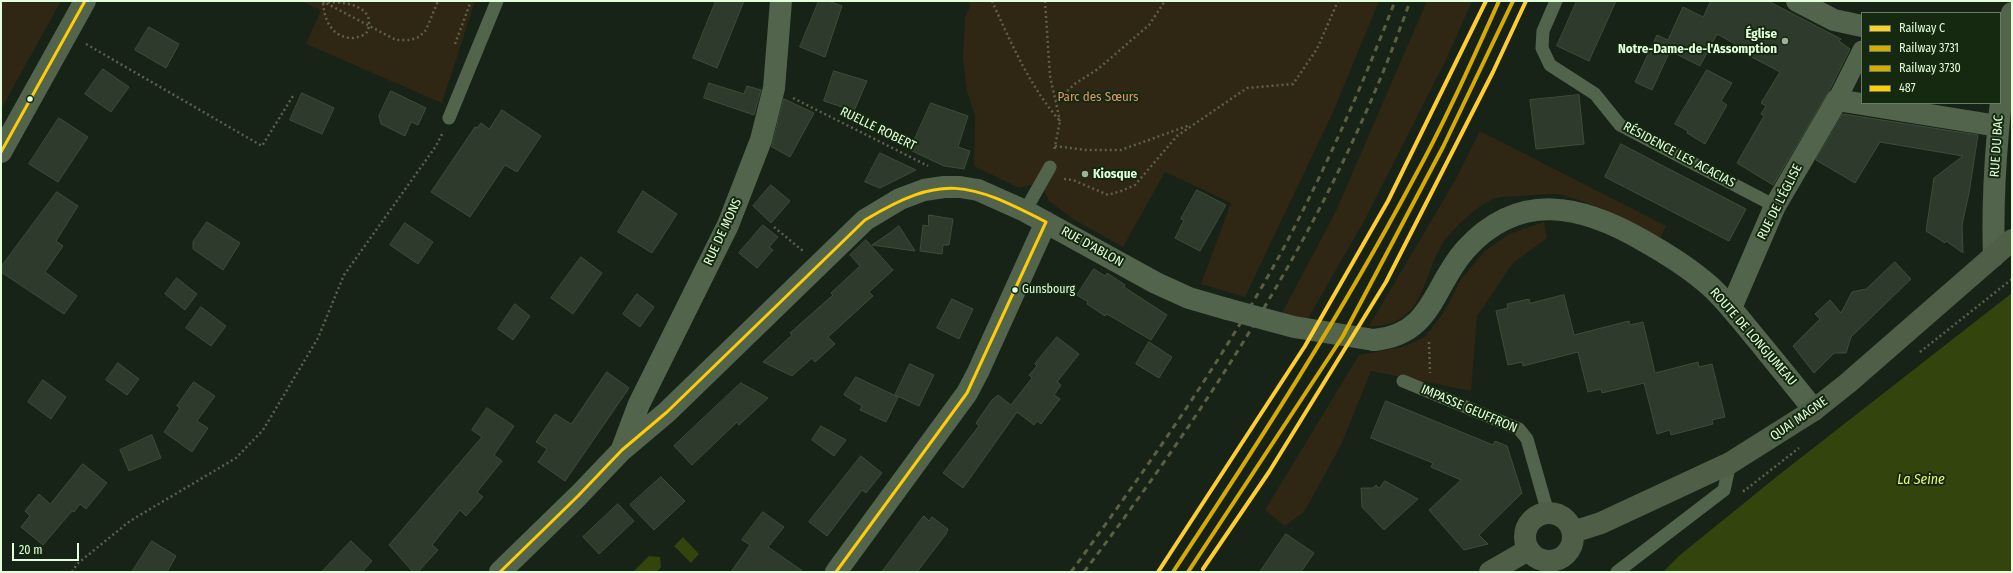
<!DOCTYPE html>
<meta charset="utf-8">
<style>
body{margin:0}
#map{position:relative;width:2013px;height:573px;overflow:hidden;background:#182317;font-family:"Fira Sans Condensed",sans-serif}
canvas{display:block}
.frame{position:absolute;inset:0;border:2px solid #e3feda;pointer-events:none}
.legend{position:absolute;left:1861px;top:12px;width:140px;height:92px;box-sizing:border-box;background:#152911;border:1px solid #677e61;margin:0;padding:5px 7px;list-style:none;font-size:12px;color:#e3feda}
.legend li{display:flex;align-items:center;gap:8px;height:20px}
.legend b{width:20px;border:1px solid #677e61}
.scale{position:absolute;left:12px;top:543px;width:67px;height:18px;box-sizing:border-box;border:2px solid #e3feda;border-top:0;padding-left:5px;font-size:12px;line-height:14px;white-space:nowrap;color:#e3feda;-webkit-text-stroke:3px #152911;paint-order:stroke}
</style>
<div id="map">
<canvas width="2013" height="573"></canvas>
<div class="frame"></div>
<ul class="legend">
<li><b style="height:5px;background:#ffcd2c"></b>Railway C</li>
<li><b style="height:5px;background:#d8ab00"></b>Railway 3731</li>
<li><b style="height:5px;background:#d8ab00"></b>Railway 3730</li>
<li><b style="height:5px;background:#fecd08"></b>487</li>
</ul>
<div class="scale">20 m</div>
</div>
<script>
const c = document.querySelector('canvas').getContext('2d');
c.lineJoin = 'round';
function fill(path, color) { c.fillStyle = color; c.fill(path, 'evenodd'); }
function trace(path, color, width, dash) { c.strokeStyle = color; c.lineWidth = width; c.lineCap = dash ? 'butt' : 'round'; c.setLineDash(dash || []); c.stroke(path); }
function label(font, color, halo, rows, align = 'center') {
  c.font = font + ' "Fira Sans Condensed",sans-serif'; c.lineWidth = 4; c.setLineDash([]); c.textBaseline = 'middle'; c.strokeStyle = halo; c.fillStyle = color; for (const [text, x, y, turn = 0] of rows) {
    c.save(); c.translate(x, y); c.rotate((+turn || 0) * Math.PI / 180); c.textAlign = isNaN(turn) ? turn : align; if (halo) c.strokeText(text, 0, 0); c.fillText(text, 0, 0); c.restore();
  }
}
const green = new Path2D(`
 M 1,1 L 61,1 L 1,109 Z
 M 300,1 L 475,1 L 442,103 L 306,44 L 321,10 Z
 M 967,1 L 1379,1 L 1333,112 L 1245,297 L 1201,284 L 1231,203 L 1165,172 L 1123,247 L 1073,219 L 1049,201 L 1041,183 L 1019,188 L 974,166 L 975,116 L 967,91 L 963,57 L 965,18 L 971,4 Z
 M 1427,1 L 1472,1 L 1445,62 L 1363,223 L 1307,320 L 1282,313 L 1335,213 Z
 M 1480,131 L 1666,226 L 1660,238 C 1628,222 1597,204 1562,195 C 1550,192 1533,196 1520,196 C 1512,197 1500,196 1493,199 C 1479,204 1446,234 1440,248 C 1421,283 1422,327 1369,326 L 1456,179 Z
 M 1544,222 L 1547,238 L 1513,263 L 1477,316 L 1471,391 L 1371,371 L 1341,445 L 1304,512 L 1285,526 L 1265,510 L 1359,355 L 1403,347 L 1425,337 L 1444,312 L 1461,279 L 1485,251 L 1509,234 Z`);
const water = new Path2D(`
 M 2012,293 L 2012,572 L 1663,572 L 1680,555 L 1780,474 Z
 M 683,537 L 699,554 L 691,563 L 674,546 Z
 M 649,556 L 660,557 L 661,567 L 657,572 L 633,572 Z`);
const building = new Path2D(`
 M 716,1 L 744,1 L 717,68 L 693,58 Z
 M 819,1 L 828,1 L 842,6 L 825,57 L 800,47 Z
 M 1577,1 L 1616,1 L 1589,61 L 1557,46 Z
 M 1711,1 L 1768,1 L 1841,39 L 1839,41 L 1850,49 L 1829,91 L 1773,185 L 1737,163 L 1764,116 L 1761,114 L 1766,106 L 1761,103 L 1780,72 L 1744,53 L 1744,49 L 1717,34 L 1700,66 L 1670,51 L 1652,90 L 1635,82 L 1657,35 L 1668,40 L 1683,7 L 1703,17 Z
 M 149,27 L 179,44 L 166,68 L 135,50 Z
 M 103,69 L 129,87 L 111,112 L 85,94 Z
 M 1707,70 L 1732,83 L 1721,101 L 1727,105 L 1705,144 L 1687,133 L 1688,131 L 1675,124 Z
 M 834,71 L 867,81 L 854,111 L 824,101 Z
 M 709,83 L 744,94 L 747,86 L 761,90 L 754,115 L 704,98 Z
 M 391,91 L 426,108 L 418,125 L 411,122 L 405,136 L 381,124 L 379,116 Z
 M 302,93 L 334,108 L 322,134 L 290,120 Z
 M 1579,95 L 1584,144 L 1536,149 L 1530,100 Z
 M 784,99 L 814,113 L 790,157 L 772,147 Z
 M 931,103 L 968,116 L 958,147 L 970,151 L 964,169 L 944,166 L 910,150 Z
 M 502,110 L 541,136 L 517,172 L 505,165 L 470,217 L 431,192 L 475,127 L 477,128 L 481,123 L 489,129 Z
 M 1843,114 L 1978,135 L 1969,193 L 1962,225 L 1963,253 L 1946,241 L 1945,243 L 1926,231 L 1934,178 L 1963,156 L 1880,142 L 1855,183 L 1816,160 Z
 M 59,118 L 88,137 L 58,182 L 29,164 Z
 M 1621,144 L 1746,209 L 1729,241 L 1605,177 Z
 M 880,153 L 916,170 L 880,188 L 865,182 Z
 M 771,185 L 790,201 L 771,223 L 753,206 Z
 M 1197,190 L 1226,205 L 1200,251 L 1175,238 L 1184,220 L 1181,219 Z
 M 643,191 L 677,214 L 652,253 L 618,232 Z
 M 57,192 L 78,206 L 56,241 L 63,246 L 45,272 L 77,296 L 64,314 L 1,272 L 1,267 Z
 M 929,215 L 953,219 L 949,245 L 943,245 L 942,254 L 920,251 L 923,225 L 928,226 Z
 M 207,222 L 240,243 L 223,270 L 193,249 L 193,242 Z
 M 405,223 L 433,242 L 418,264 L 390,245 Z
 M 763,225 L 778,237 L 769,247 L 773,250 L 757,268 L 739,253 Z
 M 899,226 L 915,251 L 872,245 L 891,232 Z
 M 866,240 L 893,270 L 869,292 L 873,296 L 828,337 L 835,344 L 815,362 L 812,358 L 792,376 L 763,362 L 792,335 L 790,333 L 833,295 L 831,293 L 860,266 L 850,255 Z
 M 581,257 L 602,273 L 573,314 L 551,298 Z
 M 1895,262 L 1911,279 L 1851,337 L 1846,353 L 1834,353 L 1814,373 L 1793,346 L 1820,319 L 1815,314 L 1830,300 L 1841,313 L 1852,292 L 1866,289 Z
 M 1094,269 L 1105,276 L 1107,273 L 1125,285 L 1124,287 L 1167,315 L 1151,340 L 1107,314 L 1105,316 L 1087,304 L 1088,302 L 1077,295 Z
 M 177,278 L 197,294 L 185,310 L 165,294 Z
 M 637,294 L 654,307 L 640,327 L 623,314 Z
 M 1564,295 L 1574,335 L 1629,321 L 1630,325 L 1643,322 L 1655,373 L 1698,362 L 1699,367 L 1712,364 L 1725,417 L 1712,420 L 1713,424 L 1671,435 L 1670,430 L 1657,434 L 1644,383 L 1602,393 L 1601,389 L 1588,392 L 1578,352 L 1523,366 L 1522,362 L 1508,365 L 1496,311 L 1508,308 L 1507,304 L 1529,299 L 1530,303 Z
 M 952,299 L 973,309 L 959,339 L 937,328 Z
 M 515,304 L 530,316 L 513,340 L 498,329 Z
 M 201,307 L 226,326 L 211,346 L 186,328 Z
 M 1057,337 L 1079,354 L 1057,382 L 1061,385 L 1054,395 L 1060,399 L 1041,424 L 1037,421 L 1034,425 L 1017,412 L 963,488 L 943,473 L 979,426 L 976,423 L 992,400 L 998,395 L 1011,405 L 1032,378 L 1029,375 L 1037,366 L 1035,364 Z
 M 1149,342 L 1172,357 L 1159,378 L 1136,364 Z
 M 118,363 L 139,379 L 127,395 L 106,380 Z
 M 910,364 L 934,375 L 919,406 L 895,395 Z
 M 607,372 L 629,388 L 565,481 L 538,462 L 547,449 L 536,442 L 555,414 L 571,424 Z
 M 856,377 L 898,397 L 886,422 L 860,410 L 862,406 L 844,395 Z
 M 43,380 L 66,397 L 51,419 L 28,402 Z
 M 194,382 L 215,396 L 197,421 L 208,428 L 192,452 L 164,432 L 180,408 L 177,406 Z
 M 741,383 L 768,398 L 739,425 L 737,422 L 692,465 L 674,446 Z
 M 1386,401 L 1493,445 L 1495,441 L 1507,446 L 1522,493 L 1479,535 L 1488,544 L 1464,550 L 1429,510 L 1461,480 L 1431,467 L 1433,463 L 1371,438 Z
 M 487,408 L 514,426 L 494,455 L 502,461 L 477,492 L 483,497 L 466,516 L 460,510 L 432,545 L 438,550 L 418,572 L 413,572 L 389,545 L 482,437 L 472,430 Z
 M 821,426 L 846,440 L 834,456 L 812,440 Z
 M 152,435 L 161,458 L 129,471 L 120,450 Z
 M 861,456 L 882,473 L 866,493 L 862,490 L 827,536 L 809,522 Z
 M 83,464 L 107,483 L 86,509 L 80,504 L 74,512 L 72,511 L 43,545 L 21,527 L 30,516 L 25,511 L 39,494 L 50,504 Z
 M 661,477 L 685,501 L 654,530 L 630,505 Z
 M 1385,481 L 1418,499 L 1384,530 L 1362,507 L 1361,488 L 1373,488 L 1376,485 L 1379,488 Z
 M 618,504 L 634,521 L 599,554 L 583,537 Z
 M 763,512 L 784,527 L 768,547 L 804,572 L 731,572 L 750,545 L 742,540 Z
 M 924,516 L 929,521 L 932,517 L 948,529 L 946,534 L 917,572 L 882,572 Z
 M 1286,534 L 1314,553 L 1301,572 L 1260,572 Z
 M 152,541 L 176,556 L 167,572 L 132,572 Z
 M 351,541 L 372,561 L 362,572 L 322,572 Z`);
const path = new Path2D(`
 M 322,1 L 396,40 L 410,40 L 419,37 L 426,30 L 438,1
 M 992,1 C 1011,43 1030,87 1060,121 L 1054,151
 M 1045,1 L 1050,76 L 1060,121
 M 323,2 C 337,2 365,2 369,20 C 369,24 369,29 367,32 C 364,36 358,37 353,38 C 332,38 324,20 323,2 Z
 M 86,44 L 262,146 L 293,96
 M 455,44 L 471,1
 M 793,98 L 928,166
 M 1056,101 L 1076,83 L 1098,69 L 1149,25 L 1165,1
 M 1055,146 L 1086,150 L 1121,150 L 1190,125
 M 1064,179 L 1073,180 L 1108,195 L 1121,191 L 1135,185 L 1177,136 L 1247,88 L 1293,84 L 1317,49 L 1338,1
 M 774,227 L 803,251
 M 1429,342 L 1430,373
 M 1920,352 L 2012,279
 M 1743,490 L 1744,491 L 1799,448
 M 72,572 L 77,564 L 130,521 L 236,458 L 263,430 L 318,338 L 344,275 L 436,146 L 442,134`);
const service = new Path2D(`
 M 1556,1 L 1543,31 L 1542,48 L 1550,65 L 1595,94 L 1620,125 L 1775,206
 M 449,118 L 497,1
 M 1025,211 L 1050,167
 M 1403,381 L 1519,429 L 1527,439 L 1548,513
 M 1617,572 L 1724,490 L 1730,463`);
const pedestrian = new Path2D(`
 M 1837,100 L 1862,50`);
const minor = new Path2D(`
 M 1797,1 L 1834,20 L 1862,26
 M 1,152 L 85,1
 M 1731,308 L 1775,206 L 1837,100 L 1998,126
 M 1374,340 C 1433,335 1433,285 1466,249 C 1520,190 1582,205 1644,241 C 1667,254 1691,269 1711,287 C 1729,304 1743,323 1759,342 C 1777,364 1796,387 1814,410
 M 622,449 L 639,404 L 728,225 L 761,140 L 774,88 L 781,1
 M 500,572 L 578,496 L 622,450 L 667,412 L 865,220 L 900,199 L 924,190 L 944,187 L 960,187 L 978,190 L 1025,211 L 1156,283 L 1189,298 L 1227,309
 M 836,572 L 967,393 L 978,372 L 1046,222`);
const tertiary = new Path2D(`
 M 1994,256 C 1991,175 2001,94 2012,13`);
const secondary = new Path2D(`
 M1525 537a24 24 0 1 1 48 0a24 24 0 1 1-48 0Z
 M 1573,532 L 1601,523 L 1730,463 L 1814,410 L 1848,383 L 2012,240
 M 1490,572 L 1528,550`);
const rail = new Path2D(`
 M 1071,572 C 1146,469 1221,363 1282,251 C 1325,170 1362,87 1395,1
 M 1084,572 C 1216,397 1337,210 1410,1`);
const minorBridge = new Path2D(`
 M 1227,309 L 1294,327 L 1374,340`);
const bus1 = new Path2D(`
 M 1,152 L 85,1
 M 500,572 L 578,496 L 622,450 L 667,412 L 865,220 C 943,173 968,182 1046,222
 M 836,572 L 967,393 L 1046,222`);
const rail1 = new Path2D(`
 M 1203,569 L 1269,472 L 1386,282 L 1493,72 L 1526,1
 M 1158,572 L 1305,346 L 1388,201 L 1486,1`);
const rail2 = new Path2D(`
 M 1188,572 L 1343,336 L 1443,147 L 1513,1`);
const rail3 = new Path2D(`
 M 1173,572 C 1258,444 1341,315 1413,180 C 1445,122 1472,61 1499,1`);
const markers = [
 [1785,41,4,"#9cb196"],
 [30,99,3.5,"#e3feda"],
 [1085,174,4,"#9cb196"],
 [1015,290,3.5,"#e3feda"]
];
const busNames = [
 ["Gunsbourg",1022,290]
];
const poiNames = [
 ["Église",1777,34],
 ["Notre-Dame-de-l'Assomption",1777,49],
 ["Kiosque",1093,174,"left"]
];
const parkNames = [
 ["Parc des Sœurs",1098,97]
];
const streetNames = [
 ["RUELLE ROBERT",878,129,26],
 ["RUE DU BAC",1997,146,-86],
 ["RÉSIDENCE LES ACACIAS",1679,155,28],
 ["RUE DE L'ÉGLISE",1780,202,-63],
 ["RUE DE MONS",723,232,-65],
 ["RUE D'ABLON",1092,247,29],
 ["ROUTE DE LONGJUMEAU",1753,337,49],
 ["IMPASSE GEUFFRON",1469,409,23],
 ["QUAI MAGNE",1799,419,-35]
];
const waterNames = [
 ["La Seine",1921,480]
];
fill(green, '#2f2614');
fill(water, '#33440d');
fill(building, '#2e3a2c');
trace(building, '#3d4d39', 1);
trace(path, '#5d6149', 2.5, [2, 3]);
trace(service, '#53644c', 13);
trace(pedestrian, '#53644c', 19);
trace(minor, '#53644c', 22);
trace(tertiary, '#53644c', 22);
trace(secondary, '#4e5e47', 22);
trace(rail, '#5b5f40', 3, [6, 5]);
trace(minorBridge, '#53644c', 22);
trace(bus1, '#fecd08', 3);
trace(rail1, '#ffcd2c', 4);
trace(rail2, '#d8ab00', 4);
trace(rail3, '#d8ab00', 4);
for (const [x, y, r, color] of markers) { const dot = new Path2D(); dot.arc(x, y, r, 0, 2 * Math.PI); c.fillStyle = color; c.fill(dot); trace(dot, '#152911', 1.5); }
label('12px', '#e3feda', '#152911', busNames, 'left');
label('bold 13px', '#e3feda', '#152911', poiNames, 'right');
label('13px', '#dd9667', '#152911', parkNames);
label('13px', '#e3feda', '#152911', streetNames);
label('italic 14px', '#ebfb6b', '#152911', waterNames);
</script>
